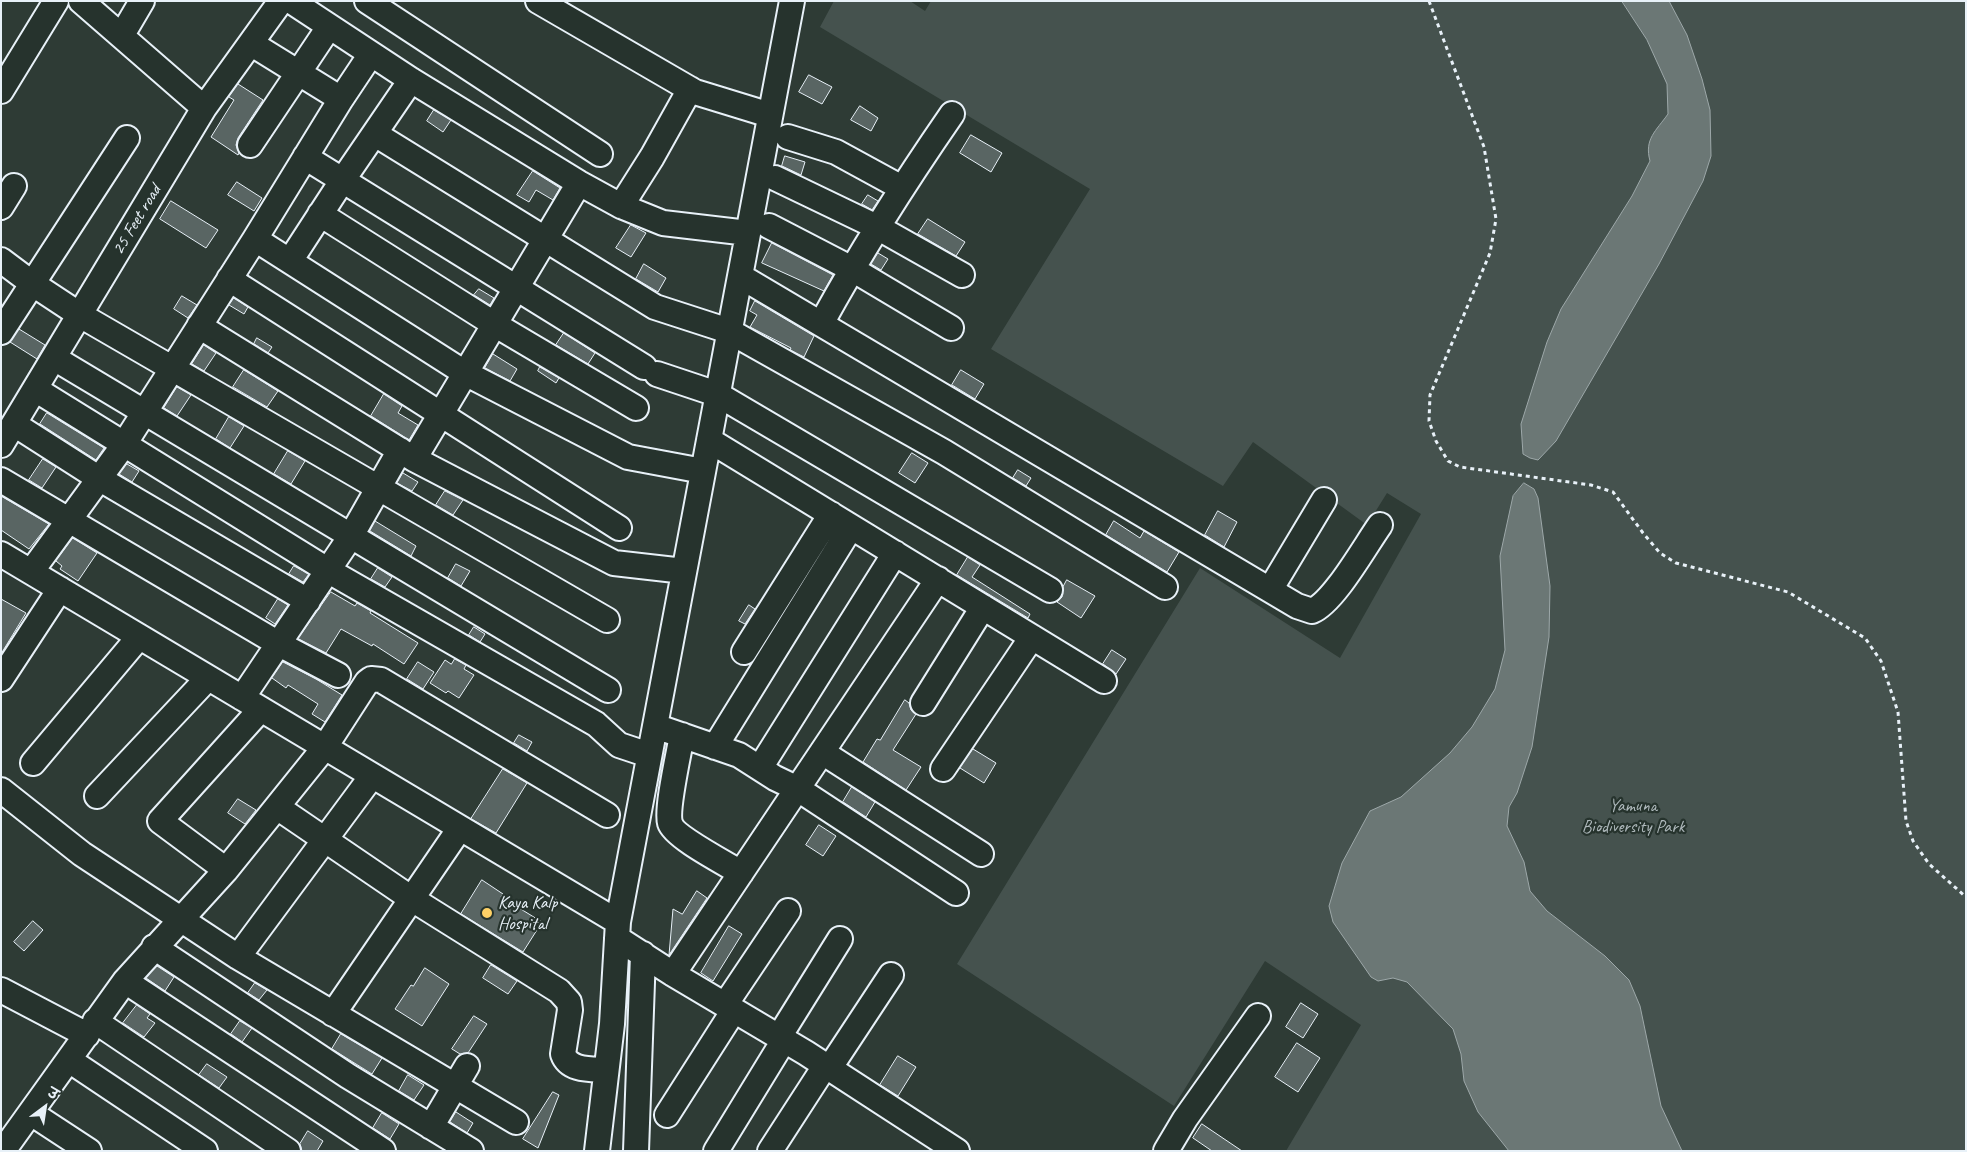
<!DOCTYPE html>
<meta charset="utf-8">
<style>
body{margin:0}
#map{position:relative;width:1967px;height:1152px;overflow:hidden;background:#2e3b35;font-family:Caveat,"Playpen Sans Deva",sans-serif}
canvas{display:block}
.frame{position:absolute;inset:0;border:2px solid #e8f1f8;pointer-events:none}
.north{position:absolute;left:20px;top:1082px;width:50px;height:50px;-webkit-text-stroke:4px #26332d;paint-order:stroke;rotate:31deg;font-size:14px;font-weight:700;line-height:20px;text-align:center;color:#e8f1f8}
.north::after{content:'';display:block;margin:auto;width:18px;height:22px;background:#e8f1f8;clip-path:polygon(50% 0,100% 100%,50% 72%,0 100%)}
</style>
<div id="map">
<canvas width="1967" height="1152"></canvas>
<div class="frame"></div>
<div class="north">उ</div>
</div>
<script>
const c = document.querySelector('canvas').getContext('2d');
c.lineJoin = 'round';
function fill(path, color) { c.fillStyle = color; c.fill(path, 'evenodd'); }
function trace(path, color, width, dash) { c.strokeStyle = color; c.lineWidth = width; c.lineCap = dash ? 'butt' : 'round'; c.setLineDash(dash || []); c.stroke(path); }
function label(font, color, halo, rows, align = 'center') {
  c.font = font + ' Caveat,sans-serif'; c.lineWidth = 4.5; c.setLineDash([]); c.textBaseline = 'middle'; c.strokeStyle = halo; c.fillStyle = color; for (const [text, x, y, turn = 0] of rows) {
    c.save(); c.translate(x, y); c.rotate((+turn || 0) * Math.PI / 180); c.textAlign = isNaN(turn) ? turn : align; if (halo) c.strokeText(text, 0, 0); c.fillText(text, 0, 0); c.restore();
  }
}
const green = new Path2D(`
 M 834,1 L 910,1 L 925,11 L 931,1 L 1966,1 L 1966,1151 L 1286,1151 L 1361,1025 L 1265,961 L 1174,1106 L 957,964 L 1200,568 L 1340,658 L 1421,514 L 1387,493 L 1367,525 L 1253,442 L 1223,486 L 991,349 L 1090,189 L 820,27 Z`);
const water = new Path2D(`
 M 1622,1 L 1669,1 L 1687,35 L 1702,79 L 1710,110 L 1711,156 L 1703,181 L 1659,264 L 1556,441 L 1538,460 L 1530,458 L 1523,454 L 1521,424 L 1547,342 L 1561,309 L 1632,196 L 1650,161 C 1644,139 1656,131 1668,114 L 1667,84 L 1647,40 Z
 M 1524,483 L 1534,489 L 1538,498 L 1550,586 L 1549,637 L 1532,747 L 1517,793 L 1509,807 L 1507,826 L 1524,862 L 1530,891 L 1547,911 L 1605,956 L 1629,980 L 1640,1006 L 1661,1106 L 1682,1151 L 1509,1151 L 1478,1112 L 1464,1081 L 1461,1054 L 1453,1029 L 1407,982 L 1393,978 L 1378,981 L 1371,977 L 1333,922 L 1329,906 L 1342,863 L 1370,811 L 1401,797 L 1450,753 L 1472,727 L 1495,689 L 1505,650 L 1500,556 L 1513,496 Z`);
const building = new Path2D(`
 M 809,75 L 832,87 L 822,104 L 799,92 Z
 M 238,84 L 263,100 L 238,138 L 236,145 L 239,153 L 238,155 L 211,137 L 234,100 L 229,97 Z
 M 860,106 L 878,118 L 871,131 L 851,120 Z
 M 434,110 L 451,120 L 443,132 L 427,121 Z
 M 971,135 L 1002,153 L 991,172 L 960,153 Z
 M 785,156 L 805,162 L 801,175 L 782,166 Z
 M 533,171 L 560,188 L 553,200 L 536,190 L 529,202 L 517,195 Z
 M 237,182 L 262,198 L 254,211 L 228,195 Z
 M 868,195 L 878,201 L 872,210 L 862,204 Z
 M 171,201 L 218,230 L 206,248 L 160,219 Z
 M 928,219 L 965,242 L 956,256 L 918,234 Z
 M 631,225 L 646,233 L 631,257 L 616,248 Z
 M 772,243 L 833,275 L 824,291 L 762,263 Z
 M 878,253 L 888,259 L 881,270 L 871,264 Z
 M 644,264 L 666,278 L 658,292 L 636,279 Z
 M 479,289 L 494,298 L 490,305 L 474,295 Z
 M 182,296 L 197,305 L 188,318 L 174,309 Z
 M 234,298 L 248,307 L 244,314 L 229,305 Z
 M 755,301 L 814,336 L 804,357 L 790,350 L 791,348 L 750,327 L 757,315 L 750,311 Z
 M 19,329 L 45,345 L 37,359 L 10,342 Z
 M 564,333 L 595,353 L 588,364 L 556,345 Z
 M 257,338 L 272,347 L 268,353 L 254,344 Z
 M 204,345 L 216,353 L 204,371 L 192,364 Z
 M 493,354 L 517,369 L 510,381 L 485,368 Z
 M 540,367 L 559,378 L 556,383 L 538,371 Z
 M 244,370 L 278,391 L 267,407 L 233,387 Z
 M 961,370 L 984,384 L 975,399 L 952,385 Z
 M 177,387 L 191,395 L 177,416 L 164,408 Z
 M 384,394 L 402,406 L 398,413 L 418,425 L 409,440 L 371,416 Z
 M 47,413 L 104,448 L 96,460 L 40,424 Z
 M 229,417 L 244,426 L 230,448 L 216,439 Z
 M 288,451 L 305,461 L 291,484 L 274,474 Z
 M 912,453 L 928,463 L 915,483 L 899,473 Z
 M 43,459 L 56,467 L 42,488 L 29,480 Z
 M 127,464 L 139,471 L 132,482 L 119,474 Z
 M 1018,470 L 1031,478 L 1026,486 L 1013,478 Z
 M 403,473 L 418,482 L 412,491 L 397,483 Z
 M 445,491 L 463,500 L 453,515 L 436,505 Z
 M 1,496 L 49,524 L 29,549 L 1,530 Z
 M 1218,511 L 1237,522 L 1224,547 L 1205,535 Z
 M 375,521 L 416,546 L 411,556 L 370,531 Z
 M 1114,521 L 1140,538 L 1144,531 L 1179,552 L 1167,572 L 1106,535 Z
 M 73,538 L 97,553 L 78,581 L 60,569 L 62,566 L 56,561 Z
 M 968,557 L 980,565 L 972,577 L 1030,614 L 1028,618 L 957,575 Z
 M 456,564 L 470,571 L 461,586 L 448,578 Z
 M 294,566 L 309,574 L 303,582 L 289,574 Z
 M 378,568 L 392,577 L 385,587 L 371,579 Z
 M 1067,580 L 1095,596 L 1081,618 L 1057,602 L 1062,597 L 1063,587 Z
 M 331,592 L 355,606 L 357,603 L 371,611 L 370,613 L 418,643 L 404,664 L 373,644 L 372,646 L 341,629 L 326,653 L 298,639 Z
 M 1,599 L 26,613 L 1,654 Z
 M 278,599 L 288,605 L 275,624 L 266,618 Z
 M 749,605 L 755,609 L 745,624 L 739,621 Z
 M 474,627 L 485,634 L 480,642 L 469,635 Z
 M 1112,650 L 1126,659 L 1116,674 L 1103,664 Z
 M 455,659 L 466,665 L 464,669 L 474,675 L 459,698 L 448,691 L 446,693 L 430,683 L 445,660 L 451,664 Z
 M 283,662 L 316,679 L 342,695 L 325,722 L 312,714 L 318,704 L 288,685 L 286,688 L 272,678 Z
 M 418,662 L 434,672 L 423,689 L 407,679 Z
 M 905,700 L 909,703 L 911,710 L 916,714 L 893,750 L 921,767 L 906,790 L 863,762 L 877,739 L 880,740 Z
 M 519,735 L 532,742 L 527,751 L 514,743 Z
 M 973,749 L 996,763 L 984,783 L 960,768 Z
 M 503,769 L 527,783 L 496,833 L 471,819 Z
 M 852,787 L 875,802 L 866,817 L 843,802 Z
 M 238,799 L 256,810 L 245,824 L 228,813 Z
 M 819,825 L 836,836 L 823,856 L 806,845 Z
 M 482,880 L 503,894 L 501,897 L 542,922 L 523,952 L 461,914 Z
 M 697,891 L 707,898 L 669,955 L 673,909 L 682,914 Z
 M 33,921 L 43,930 L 24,951 L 14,942 Z
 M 729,926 L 742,934 L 713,981 L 701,973 Z
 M 491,965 L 517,981 L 508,994 L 483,978 Z
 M 157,966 L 174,977 L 165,991 L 146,978 Z
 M 425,968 L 449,984 L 422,1026 L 395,1009 L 411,985 L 413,986 Z
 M 255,983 L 267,990 L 259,1000 L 248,993 Z
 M 1301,1003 L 1318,1014 L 1303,1038 L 1286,1027 Z
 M 137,1005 L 150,1014 L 147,1018 L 155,1023 L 144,1037 L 123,1023 Z
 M 474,1016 L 487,1024 L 468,1053 L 460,1054 L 452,1049 Z
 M 240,1021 L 252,1028 L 242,1042 L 231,1034 Z
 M 341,1034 L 382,1058 L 372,1074 L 332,1049 Z
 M 1297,1043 L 1320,1058 L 1298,1092 L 1275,1077 Z
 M 898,1056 L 916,1067 L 898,1096 L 880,1085 Z
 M 207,1064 L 227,1077 L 219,1088 L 199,1075 Z
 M 408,1075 L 424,1085 L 414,1100 L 399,1091 Z
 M 553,1092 L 559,1095 L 538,1148 L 523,1139 Z
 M 456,1112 L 473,1123 L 467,1133 L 450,1122 Z
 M 382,1113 L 399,1124 L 390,1139 L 373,1128 Z
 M 1202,1124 L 1242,1151 L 1212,1151 L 1193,1138 Z
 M 308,1131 L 323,1141 L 317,1151 L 302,1151 L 300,1144 Z`);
const path = new Path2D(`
 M 1429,1 L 1484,147 L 1496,219 L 1490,253 L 1430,395 L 1429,421 L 1436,441 L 1448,461 L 1460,467 L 1591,485 L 1613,492 L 1643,533 L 1660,553 L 1676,563 L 1788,592 L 1865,638 L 1881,661 L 1898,712 L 1906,821 L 1913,841 L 1929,864 L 1966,897`);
const minor = new Path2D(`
 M 81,1 L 204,108
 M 291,1 L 411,80 L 579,183 L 621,206 L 663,223 L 748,233
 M 367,1 L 600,154
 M 538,1 L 695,92 L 770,115
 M 122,35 L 142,1
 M 252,44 L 341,99 L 371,54
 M 1,91 L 56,1
 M 375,134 L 655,307 L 729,331 L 944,452 L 1165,587
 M 788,137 L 836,152 L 902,188
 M 250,145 L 329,27
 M 305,157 L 644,367
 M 775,178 L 877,227 L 962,275
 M 621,206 L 652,157 L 690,89
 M 1,207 L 14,186
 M 320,214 L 494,324 L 636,408
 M 769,226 L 852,269 L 951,328
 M 255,239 L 465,373 L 628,457 L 703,471
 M 1,260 L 33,284 L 80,315 L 607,620
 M 290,261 L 342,181 L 411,80
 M 740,276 L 1297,606 L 1312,611 C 1334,602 1365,546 1380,525
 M 229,279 L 619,528
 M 821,324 C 861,251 905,182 952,114
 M 199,326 L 414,459 L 614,563 L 684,571
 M 1,332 L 127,138
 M 54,358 L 608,690
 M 657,374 L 717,394 L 1050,590
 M 35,389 L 329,571 L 596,724 L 619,745 L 649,755
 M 14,424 L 100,479 L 308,601
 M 709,440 L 1104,681
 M 1,445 L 204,108 L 281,1
 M 414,459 L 579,183
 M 1,480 L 279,644 L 338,675
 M 1,554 L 618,922
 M 31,572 L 123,446 L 255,239 L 341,99
 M 1270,590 L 1324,500
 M 744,652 L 831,514
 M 1,679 L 60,589
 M 242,698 L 351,536 L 400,450
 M 923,703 L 983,607
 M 655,726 L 739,755 L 775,778 L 798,789 L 956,893
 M 682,735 C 679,753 666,809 670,823 C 674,837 727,864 741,873
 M 715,747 L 851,527
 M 822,752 L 938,579
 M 33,763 L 139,637
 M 760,768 L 895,553
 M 943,769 L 1032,637
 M 1,790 L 82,854 L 238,957 L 516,1122
 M 97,796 L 208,678
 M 277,807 L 412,899 L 559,991 L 569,1002 L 570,1010 L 563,1054 C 569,1071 591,1069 606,1070
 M 226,870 L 160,821 L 261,709
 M 617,938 L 673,974 L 806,1053 L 957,1151
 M 154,947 L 348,1076 L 471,1151
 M 238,957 L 372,776
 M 673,974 L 822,752 L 981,854
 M 125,981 L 383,1151
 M 1,990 L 87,1035
 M 725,1005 L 788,911
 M 333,1014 L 460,828
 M 95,1021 L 288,1151
 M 779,1037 L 840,939
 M 69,1060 L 205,1151
 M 829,1069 L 891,975
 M 31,1113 L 89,1151
 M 667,1115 L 734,1010
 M 431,1127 L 467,1066
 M 3,1151 L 125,981 L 226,870 L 325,747 L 367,682 L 371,679 L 381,680 L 607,815
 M 597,1151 L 612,1024 L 618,922 L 792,1
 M 636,1151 L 643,954
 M 716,1151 L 784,1040
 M 770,1151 L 825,1066
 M 1166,1151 L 1185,1119 L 1258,1016`);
const markers = [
 [487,913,6,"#ffd166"]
];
const streetNames = [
 ["25 Feet road",137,220,-59]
];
const parkNames = [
 ["Yamuna",1633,806],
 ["Biodiversity Park",1633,827]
];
const poiNames = [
 ["Kaya Kalp",498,903],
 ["Hospital",498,924]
];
fill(green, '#45524e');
fill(water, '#6b7775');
trace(water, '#9da8a9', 1);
fill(building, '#596563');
trace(building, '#e8f1f8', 1);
trace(minor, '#e8f1f8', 28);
trace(path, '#e8f1f8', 3, [4, 4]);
trace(minor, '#26332d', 24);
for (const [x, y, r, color] of markers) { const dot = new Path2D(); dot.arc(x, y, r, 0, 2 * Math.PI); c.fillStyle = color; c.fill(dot); trace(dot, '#26332d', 2); }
label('18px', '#e8f1f8', '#26332d', streetNames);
label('18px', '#afb9bc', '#26332d', parkNames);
label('18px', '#e8f1f8', '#26332d', poiNames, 'left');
</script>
